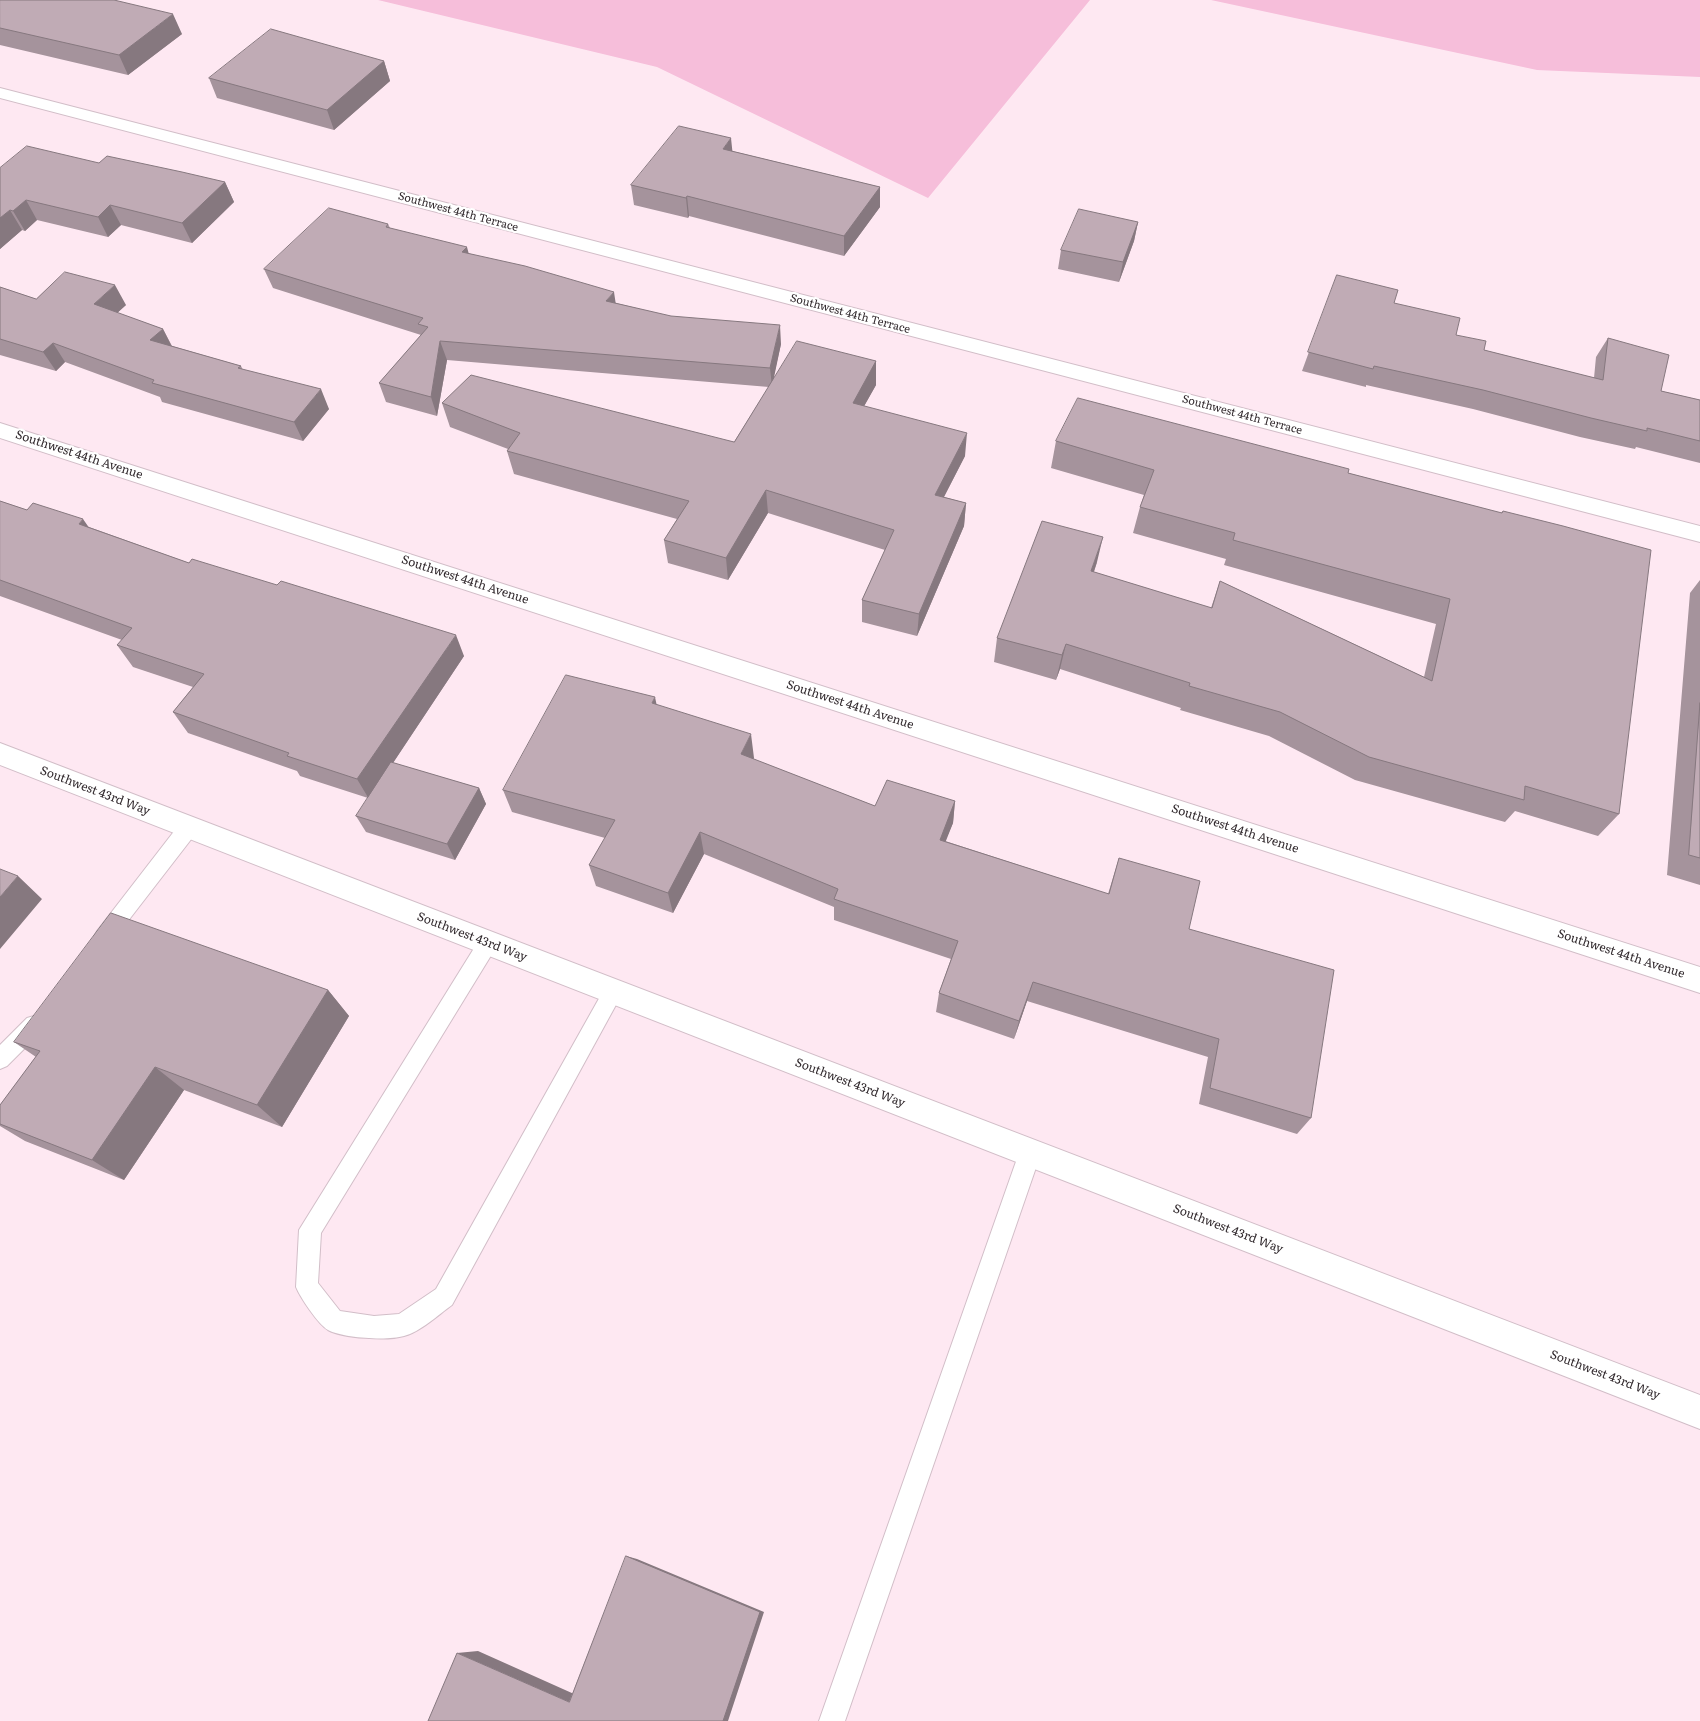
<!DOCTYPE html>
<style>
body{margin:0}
canvas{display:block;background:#fee8f2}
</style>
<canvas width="1700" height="1721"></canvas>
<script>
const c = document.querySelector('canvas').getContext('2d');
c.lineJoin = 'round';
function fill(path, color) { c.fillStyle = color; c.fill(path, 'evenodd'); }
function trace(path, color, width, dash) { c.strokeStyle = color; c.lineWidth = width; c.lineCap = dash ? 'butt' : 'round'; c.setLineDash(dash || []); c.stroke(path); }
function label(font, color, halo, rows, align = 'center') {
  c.font = font + ' Literata,serif'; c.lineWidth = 4.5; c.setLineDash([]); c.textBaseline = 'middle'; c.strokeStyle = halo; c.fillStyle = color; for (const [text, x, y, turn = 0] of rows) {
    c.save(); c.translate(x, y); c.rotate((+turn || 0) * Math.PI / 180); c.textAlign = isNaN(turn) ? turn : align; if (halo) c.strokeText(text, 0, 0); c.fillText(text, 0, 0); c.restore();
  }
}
const green = new Path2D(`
 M 378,0 L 1090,0 L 928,198 L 657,67 Z
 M 1211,0 L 1700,0 L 1700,77 L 1537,70 Z`);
const service = new Path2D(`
 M 189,819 L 196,821 L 198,827 L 196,833 L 111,943 L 104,946 L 97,943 L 94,937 L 97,931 L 182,821 Z
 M 488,934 L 495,937 L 498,943 L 495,949 L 321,1233 L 318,1283 L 340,1311 L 374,1316 L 399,1314 L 436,1289 L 606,986 L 613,983 L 620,986 L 623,992 L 452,1305 C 438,1315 420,1332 404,1336 C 387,1341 343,1338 328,1330 C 318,1324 300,1297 296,1287 L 299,1230 L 481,937 Z
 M 34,1016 L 41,1018 L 44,1025 L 41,1032 L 7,1066 L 0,1069 L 0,1045 L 27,1018 Z
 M 1030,1143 L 1038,1146 L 1041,1153 L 845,1721 L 819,1721 L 1019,1153 L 1022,1146 Z`);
const minor = new Path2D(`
 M 0,88 L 1700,526 L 1700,542 L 0,98 Z
 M 0,423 L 1700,967 L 1700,993 L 0,438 Z
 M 0,743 L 1700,1395 L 1700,1429 L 0,765 Z`);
const wall = new Path2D(`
 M 0,0 L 182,34 L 128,75 L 0,45 Z
 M 384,61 L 390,81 L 334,130 L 217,98 L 209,78 Z
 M 732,151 L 880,187 L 880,207 L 844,256 L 689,216 L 688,218 L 634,205 L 631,185 Z
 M 99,163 L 225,182 L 234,202 L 192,243 L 121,225 L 108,237 L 37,220 L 25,231 L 22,230 L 0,249 L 0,168 Z
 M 1138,222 L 1134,241 L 1119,282 L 1058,269 L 1061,250 Z
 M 388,224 L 390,228 L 468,253 L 616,303 L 781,344 L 773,379 L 876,361 L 876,385 L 864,406 L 965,456 L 944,497 L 966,503 L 964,526 L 917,636 L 862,622 L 862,600 L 885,550 L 768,513 L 728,580 L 668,563 L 664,540 L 677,519 L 514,474 L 507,451 L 508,449 L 450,427 L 442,403 L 734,442 L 769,387 L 447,360 L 437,416 L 386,402 L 379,383 L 421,335 L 273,288 L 264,269 Z
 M 1337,275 L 1456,335 L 1484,350 L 1594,378 L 1596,357 L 1608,338 L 1661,391 L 1700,400 L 1700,463 L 1636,447 L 1635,449 L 1580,437 L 1473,409 L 1366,385 L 1366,387 L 1302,371 Z
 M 0,287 L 36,299 L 126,305 L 117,313 L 163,329 L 172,346 L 241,366 L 243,370 L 329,409 L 303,441 L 162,402 L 160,397 L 65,362 L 56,371 L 0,355 Z
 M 1056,441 L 1348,473 L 1501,513 L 1503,511 L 1619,814 L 1598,836 L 1515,811 L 1505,822 L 1355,780 L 1269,736 L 1180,710 L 1181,708 L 1060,669 L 1056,680 L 994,662 L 997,638 L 1097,562 L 1094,572 L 1211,608 L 1220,581 L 1424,677 L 1436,624 L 1224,565 L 1226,559 L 1133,533 L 1140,507 L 1144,495 L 1051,468 Z
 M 0,501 L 27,510 L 89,527 L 189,563 L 464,656 L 393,763 L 479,788 L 486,804 L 455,860 L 366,832 L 356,816 L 368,798 L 300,776 L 297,771 L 188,733 L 173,712 L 193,687 L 133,667 L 117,645 L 122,640 L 0,596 Z
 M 1700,580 L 1700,885 L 1667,875 L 1690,593 Z
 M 656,705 L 754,758 L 753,759 L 875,806 L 955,801 L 953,823 L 945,841 L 1108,894 L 1119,858 L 1189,929 L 1311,1118 L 1297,1134 L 1199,1104 L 1208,1057 L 1027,1001 L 1014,1039 L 936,1012 L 939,993 L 951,959 L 834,920 L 834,907 L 704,854 L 673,913 L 596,886 L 589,865 L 605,838 L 512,812 L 503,790 Z
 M 328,990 L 349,1016 L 282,1127 L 184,1090 L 124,1180 L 25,1141 L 0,1126 L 0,1105 L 36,1057 L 14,1042 Z`);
const shadedWall = new Path2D(`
 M 173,14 L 182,34 L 128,75 L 119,55 Z
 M 384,61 L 390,81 L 334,130 L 327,110 Z
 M 731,138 L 733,157 L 723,149 Z
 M 225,182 L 234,202 L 192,243 L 182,223 Z
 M 880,187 L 880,207 L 844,256 L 844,236 Z
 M 687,196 L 689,216 L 688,218 L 686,198 Z
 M 26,200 L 37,220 L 25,231 L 13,211 Z
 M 110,205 L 121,225 L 108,237 L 98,217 Z
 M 10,210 L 22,230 L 0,249 L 0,218 Z
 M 1138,222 L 1134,241 L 1119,282 L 1123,262 Z
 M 467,247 L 472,266 L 462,252 Z
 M 115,285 L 126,305 L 105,324 L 94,304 Z
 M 614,292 L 617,312 L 606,301 Z
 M 780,325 L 781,344 L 772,387 L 770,368 Z
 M 163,329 L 173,349 L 150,340 Z
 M 440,341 L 447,360 L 437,416 L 431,397 Z
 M 53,343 L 65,362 L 56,371 L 43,352 Z
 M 876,361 L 876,385 L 853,426 L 853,403 Z
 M 321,389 L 329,409 L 303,441 L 294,422 Z
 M 967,433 L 965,456 L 933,518 L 935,495 Z
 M 766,490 L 768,513 L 728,580 L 726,558 Z
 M 966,503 L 964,526 L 917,636 L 919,614 Z
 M 83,519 L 99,542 L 79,524 Z
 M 1103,537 L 1097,562 L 1085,597 L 1091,571 Z
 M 456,635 L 464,656 L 369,799 L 357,779 Z
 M 1066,644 L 1060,669 L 1056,680 L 1062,655 Z
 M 655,697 L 660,721 L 652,703 Z
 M 751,734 L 754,758 L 744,777 L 741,754 Z
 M 479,788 L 486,804 L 455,860 L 447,844 Z
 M 955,801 L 953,823 L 938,861 L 940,840 Z
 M 700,832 L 704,854 L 673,913 L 668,893 Z
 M 18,876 L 42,899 L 0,949 L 0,897 Z
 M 1033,982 L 1027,1001 L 1014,1039 L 1019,1021 Z
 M 328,990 L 349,1016 L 282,1127 L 257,1105 Z
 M 155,1067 L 184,1090 L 124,1180 L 92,1160 Z
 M 626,1556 L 637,1559 L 764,1612 L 728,1721 L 723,1721 Z
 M 478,1651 L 583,1698 L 569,1702 L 457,1653 Z`);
const building = new Path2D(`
 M 0,0 L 114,0 L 173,14 L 119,55 L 0,28 Z
 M 271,29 L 384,61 L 327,110 L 209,78 Z
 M 679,126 L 731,138 L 723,149 L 880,187 L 844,236 L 687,196 L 686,198 L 631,185 Z
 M 27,146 L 99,163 L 107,156 L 182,172 L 225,182 L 182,223 L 110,205 L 98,217 L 26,200 L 13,211 L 10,210 L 0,218 L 0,168 Z
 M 329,208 L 388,224 L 386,227 L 467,247 L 462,252 L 525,266 L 614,292 L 606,301 L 671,316 L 780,325 L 770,368 L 440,341 L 431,397 L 379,383 L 428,327 L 418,324 L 423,318 L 264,269 Z
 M 1079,209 L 1138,222 L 1123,262 L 1061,250 Z
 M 65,272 L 115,285 L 94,304 L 163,329 L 150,340 L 241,366 L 238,368 L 321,389 L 294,422 L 152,383 L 154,380 L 53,343 L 43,352 L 0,339 L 0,287 L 36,299 Z
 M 1337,275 L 1398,290 L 1394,303 L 1460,318 L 1456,335 L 1486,341 L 1484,350 L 1603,380 L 1608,338 L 1669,355 L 1661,391 L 1700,400 L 1700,441 L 1647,428 L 1647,431 L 1591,418 L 1483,390 L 1374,366 L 1373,369 L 1308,352 Z
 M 797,341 L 876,361 L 853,403 L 967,433 L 935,495 L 966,503 L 919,614 L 862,600 L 894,530 L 766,490 L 726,558 L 664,540 L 689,501 L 507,451 L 520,433 L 442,403 L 471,375 L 734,442 Z
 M 1078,398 L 1349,469 L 1348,473 L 1502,513 L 1503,511 L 1563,526 L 1651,550 L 1619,814 L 1525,786 L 1524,800 L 1369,757 L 1280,712 L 1189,686 L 1190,683 L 1066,644 L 1062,655 L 997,638 L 1042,521 L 1103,537 L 1091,571 L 1212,608 L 1220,581 L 1432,681 L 1450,599 L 1233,540 L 1235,533 L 1140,507 L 1154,470 L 1056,441 Z
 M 0,501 L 27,510 L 33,503 L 83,519 L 79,524 L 189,563 L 192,559 L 277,585 L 281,581 L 456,635 L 357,779 L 287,756 L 289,753 L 173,712 L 204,674 L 117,645 L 132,628 L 0,580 Z
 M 566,675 L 655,697 L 652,703 L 751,734 L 741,754 L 875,806 L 887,780 L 955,801 L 940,840 L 1109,894 L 1119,858 L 1200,881 L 1189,929 L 1334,970 L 1311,1118 L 1210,1088 L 1219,1039 L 1033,982 L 1019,1021 L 939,993 L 958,941 L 834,899 L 838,889 L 700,832 L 668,893 L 589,865 L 615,820 L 503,790 Z
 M 1700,703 L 1700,858 L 1689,855 Z
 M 391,762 L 479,788 L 447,844 L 356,816 Z
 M 0,869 L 18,876 L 0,897 Z
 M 111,913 L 328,990 L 257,1105 L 155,1067 L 92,1160 L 0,1124 L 0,1105 L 40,1051 L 14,1042 Z
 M 626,1556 L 760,1612 L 723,1721 L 428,1721 L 457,1653 L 569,1702 Z`);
const farStreetnames = [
 ["Southwest 44th Terrace",458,212,15],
 ["Southwest 44th Terrace",850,314,15],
 ["Southwest 44th Terrace",1242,415,15]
];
const streetNames = [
 ["Southwest 44th Avenue",79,455,18],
 ["Southwest 44th Avenue",465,580,18],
 ["Southwest 44th Avenue",850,705,18],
 ["Southwest 43rd Way",95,791,21],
 ["Southwest 44th Avenue",1235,829,18],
 ["Southwest 43rd Way",472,937,21],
 ["Southwest 44th Avenue",1621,954,18],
 ["Southwest 43rd Way",850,1083,21],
 ["Southwest 43rd Way",1228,1229,21],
 ["Southwest 43rd Way",1605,1375,21]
];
fill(green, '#f6beda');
trace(service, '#d2bec8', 2);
trace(minor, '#d2bec8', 2);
fill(service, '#fff');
fill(minor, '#fff');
fill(wall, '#a5939c');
fill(shadedWall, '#86787f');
fill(building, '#c0abb5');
trace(building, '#86787f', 1);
label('11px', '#322a2e', '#fff', farStreetnames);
label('12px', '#322a2e', '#fff', streetNames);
</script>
